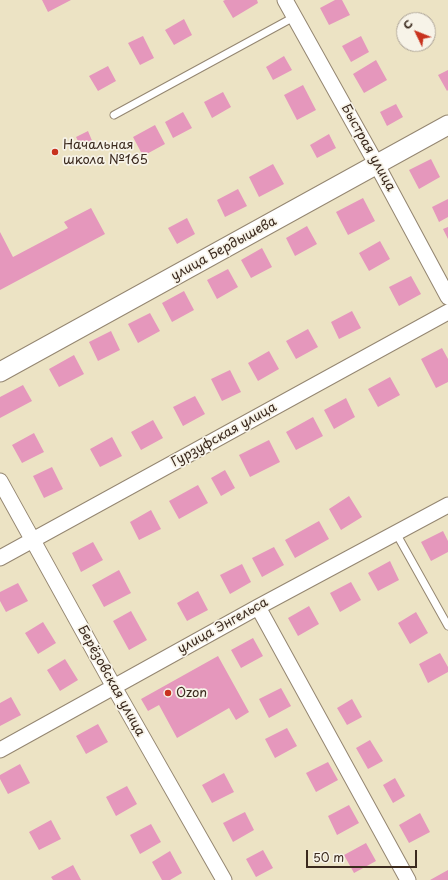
<!DOCTYPE html>
<meta charset="utf-8">
<style>
body{margin:0}
#map{position:relative;width:448px;height:880px;overflow:hidden;background:#ece3c4;font-family:"Playpen Sans",sans-serif}
canvas{display:block}
.north{position:absolute;left:396px;top:12px;width:40px;height:40px;box-sizing:border-box;background:#f7f3e8;border:1px solid #aca397;border-radius:50%;rotate:313deg;font-size:11px;font-weight:700;line-height:16px;text-align:center;color:#3b2a1e}
.north::after{content:'';display:block;margin:auto;width:14px;height:18px;background:#c8321e;clip-path:polygon(50% 0,100% 100%,50% 72%,0 100%)}
.scale{position:absolute;left:306px;top:850px;width:111px;height:18px;box-sizing:border-box;border:2px solid #3b2a1e;border-top:0;padding-left:5px;font-size:12px;line-height:14px;white-space:nowrap;color:#3b2a1e;-webkit-text-stroke:3px #f7f3e8;paint-order:stroke}
</style>
<div id="map">
<canvas width="448" height="880"></canvas>
<div class="north">С</div>
<div class="scale">50 m</div>
</div>
<script>
const c = document.querySelector('canvas').getContext('2d');
c.lineJoin = 'round';
function fill(path, color) { c.fillStyle = color; c.fill(path, 'evenodd'); }
function trace(path, color, width, dash) { c.strokeStyle = color; c.lineWidth = width; c.lineCap = dash ? 'butt' : 'round'; c.setLineDash(dash || []); c.stroke(path); }
function label(font, color, halo, rows, align = 'center') {
  c.font = font + ' "Playpen Sans",sans-serif'; c.lineWidth = 3.5; c.setLineDash([]); c.textBaseline = 'middle'; c.strokeStyle = halo; c.fillStyle = color; for (const [text, x, y, turn = 0] of rows) {
    c.save(); c.translate(x, y); c.rotate((+turn || 0) * Math.PI / 180); c.textAlign = isNaN(turn) ? turn : align; if (halo) c.strokeText(text, 0, 0); c.fillText(text, 0, 0); c.restore();
  }
}
const building = new Path2D(`
 M 42,0 L 71,0 L 48,12 Z
 M 225,0 L 257,0 L 258,3 L 233,18 L 223,1 Z
 M 335,0 L 342,0 L 350,15 L 329,25 L 320,8 Z
 M 184,19 L 192,35 L 174,45 L 165,30 Z
 M 143,36 L 154,58 L 140,65 L 128,43 Z
 M 361,36 L 369,52 L 351,62 L 342,46 Z
 M 284,56 L 292,70 L 273,80 L 266,67 Z
 M 376,60 L 387,80 L 364,93 L 353,74 Z
 M 108,66 L 116,81 L 98,91 L 89,76 Z
 M 448,70 L 448,90 L 447,91 L 438,75 Z
 M 303,85 L 316,110 L 297,120 L 284,95 Z
 M 223,92 L 231,107 L 212,118 L 204,102 Z
 M 396,104 L 403,117 L 387,126 L 380,112 Z
 M 183,112 L 192,128 L 173,138 L 165,122 Z
 M 155,125 L 165,144 L 143,156 L 133,137 Z
 M 88,131 L 93,143 L 82,149 L 76,137 Z
 M 329,134 L 336,148 L 317,158 L 310,145 Z
 M 431,159 L 440,177 L 419,189 L 409,170 Z
 M 273,164 L 284,184 L 259,197 L 249,177 Z
 M 238,189 L 247,206 L 225,217 L 217,200 Z
 M 363,198 L 375,221 L 348,235 L 336,212 Z
 M 448,199 L 448,217 L 439,222 L 432,207 Z
 M 91,208 L 105,234 L 0,290 L 0,232 L 13,257 L 68,228 L 64,222 Z
 M 187,218 L 195,234 L 177,244 L 168,228 Z
 M 307,226 L 317,244 L 295,256 L 286,238 Z
 M 448,227 L 448,239 L 443,229 Z
 M 380,241 L 390,259 L 369,271 L 359,253 Z
 M 262,248 L 272,267 L 251,278 L 241,260 Z
 M 228,269 L 238,287 L 217,299 L 207,280 Z
 M 411,276 L 421,294 L 399,306 L 389,287 Z
 M 184,291 L 194,310 L 172,322 L 162,303 Z
 M 352,311 L 361,328 L 339,339 L 331,322 Z
 M 150,313 L 160,331 L 138,343 L 128,324 Z
 M 308,329 L 318,347 L 296,359 L 286,341 Z
 M 111,331 L 120,350 L 98,361 L 89,342 Z
 M 442,348 L 448,359 L 448,382 L 436,388 L 421,359 Z
 M 269,351 L 279,369 L 258,381 L 248,363 Z
 M 74,355 L 84,374 L 59,387 L 49,369 Z
 M 230,370 L 241,392 L 222,401 L 211,379 Z
 M 390,377 L 400,395 L 378,407 L 368,389 Z
 M 23,385 L 32,401 L 0,418 L 0,397 Z
 M 195,396 L 205,414 L 183,426 L 173,407 Z
 M 346,398 L 355,417 L 334,429 L 324,410 Z
 M 313,417 L 323,436 L 296,450 L 286,432 Z
 M 153,420 L 163,438 L 141,450 L 131,432 Z
 M 34,433 L 44,452 L 22,463 L 12,445 Z
 M 112,437 L 122,456 L 100,467 L 90,449 Z
 M 269,440 L 280,462 L 250,477 L 239,455 Z
 M 52,467 L 63,489 L 44,498 L 33,476 Z
 M 225,470 L 235,488 L 221,496 L 211,478 Z
 M 198,485 L 208,503 L 179,519 L 169,501 Z
 M 349,496 L 362,517 L 341,530 L 329,509 Z
 M 151,510 L 161,529 L 139,540 L 130,522 Z
 M 319,521 L 329,539 L 295,558 L 285,540 Z
 M 443,531 L 448,541 L 448,552 L 431,561 L 421,542 Z
 M 93,542 L 103,560 L 81,572 L 72,553 Z
 M 274,547 L 284,565 L 262,577 L 252,558 Z
 M 390,561 L 399,580 L 378,591 L 368,573 Z
 M 242,564 L 251,582 L 230,594 L 220,575 Z
 M 119,570 L 131,593 L 104,607 L 92,585 Z
 M 351,582 L 361,600 L 340,612 L 330,593 Z
 M 18,583 L 28,601 L 6,612 L 0,601 L 0,592 Z
 M 198,591 L 208,610 L 187,621 L 177,603 Z
 M 309,606 L 319,624 L 298,636 L 288,618 Z
 M 131,611 L 147,640 L 129,650 L 113,621 Z
 M 416,612 L 428,633 L 410,644 L 398,623 Z
 M 43,622 L 56,643 L 38,654 L 25,633 Z
 M 253,638 L 263,656 L 241,668 L 231,650 Z
 M 440,653 L 448,667 L 448,672 L 428,683 L 419,664 Z
 M 218,656 L 249,712 L 236,720 L 229,708 L 177,738 L 159,705 L 148,711 L 141,699 Z
 M 65,659 L 78,680 L 60,691 L 47,670 Z
 M 281,688 L 291,706 L 269,718 L 259,699 Z
 M 11,697 L 21,715 L 0,726 L 0,703 Z
 M 352,699 L 362,717 L 347,725 L 337,708 Z
 M 98,724 L 108,742 L 86,754 L 76,736 Z
 M 287,728 L 297,746 L 275,758 L 265,739 Z
 M 370,740 L 383,761 L 368,769 L 356,748 Z
 M 328,762 L 338,780 L 316,792 L 306,773 Z
 M 20,764 L 30,783 L 8,794 L 0,779 L 0,775 Z
 M 224,773 L 234,792 L 212,803 L 202,785 Z
 M 395,778 L 405,796 L 393,803 L 383,785 Z
 M 127,786 L 137,804 L 116,816 L 106,797 Z
 M 349,805 L 359,823 L 337,835 L 328,816 Z
 M 245,812 L 254,830 L 233,842 L 223,823 Z
 M 420,813 L 430,832 L 409,843 L 399,825 Z
 M 51,820 L 61,839 L 39,850 L 29,832 Z
 M 151,824 L 161,842 L 140,854 L 130,835 Z
 M 366,843 L 376,861 L 354,873 L 344,855 Z
 M 263,850 L 273,868 L 256,877 L 246,859 Z
 M 170,851 L 182,873 L 170,880 L 162,880 L 152,862 Z
 M 73,865 L 81,880 L 53,880 L 51,877 Z
 M 448,870 L 448,880 L 430,880 Z`);
const service = new Path2D(`
 M 114,115 L 294,17
 M 396,533 L 448,626`);
const minor = new Path2D(`
 M 285,0 L 377,165 L 448,297
 M 0,481 L 114,687 L 224,880
 M 0,558 L 448,312
 M 258,607 L 408,880
 M 0,750 L 258,607 L 448,505`);
const tertiary = new Path2D(`
 M 0,372 L 448,125`);
const markers = [
 [55,152,4,"#c8321e"],
 [168,693,4,"#c8321e"]
];
const poiNames = [
 ["Начальная",63,145],
 ["школа №165",63,160],
 ["Ozon",176,693]
];
const streetNames = [
 ["Быстрая улица",368,148,61],
 ["улица Бердышева",224,249,-29],
 ["Гурзуфская улица",224,435,-29],
 ["улица Энгельса",223,626,-29],
 ["Берёзовская улица",111,681,61]
];
fill(building, '#e597bc');
trace(service, '#948671', 9);
trace(minor, '#948671', 17);
trace(tertiary, '#948671', 21);
trace(service, '#fff', 7);
trace(minor, '#fff', 15);
trace(tertiary, '#fff', 19);
for (const [x, y, r, color] of markers) { const dot = new Path2D(); dot.arc(x, y, r, 0, 2 * Math.PI); c.fillStyle = color; c.fill(dot); trace(dot, '#f7f3e8', 1.5); }
label('13px', '#3b2a1e', '#f7f3e8', poiNames, 'left');
label('13px', '#3b2a1e', '#f7f3e8', streetNames);
</script>
